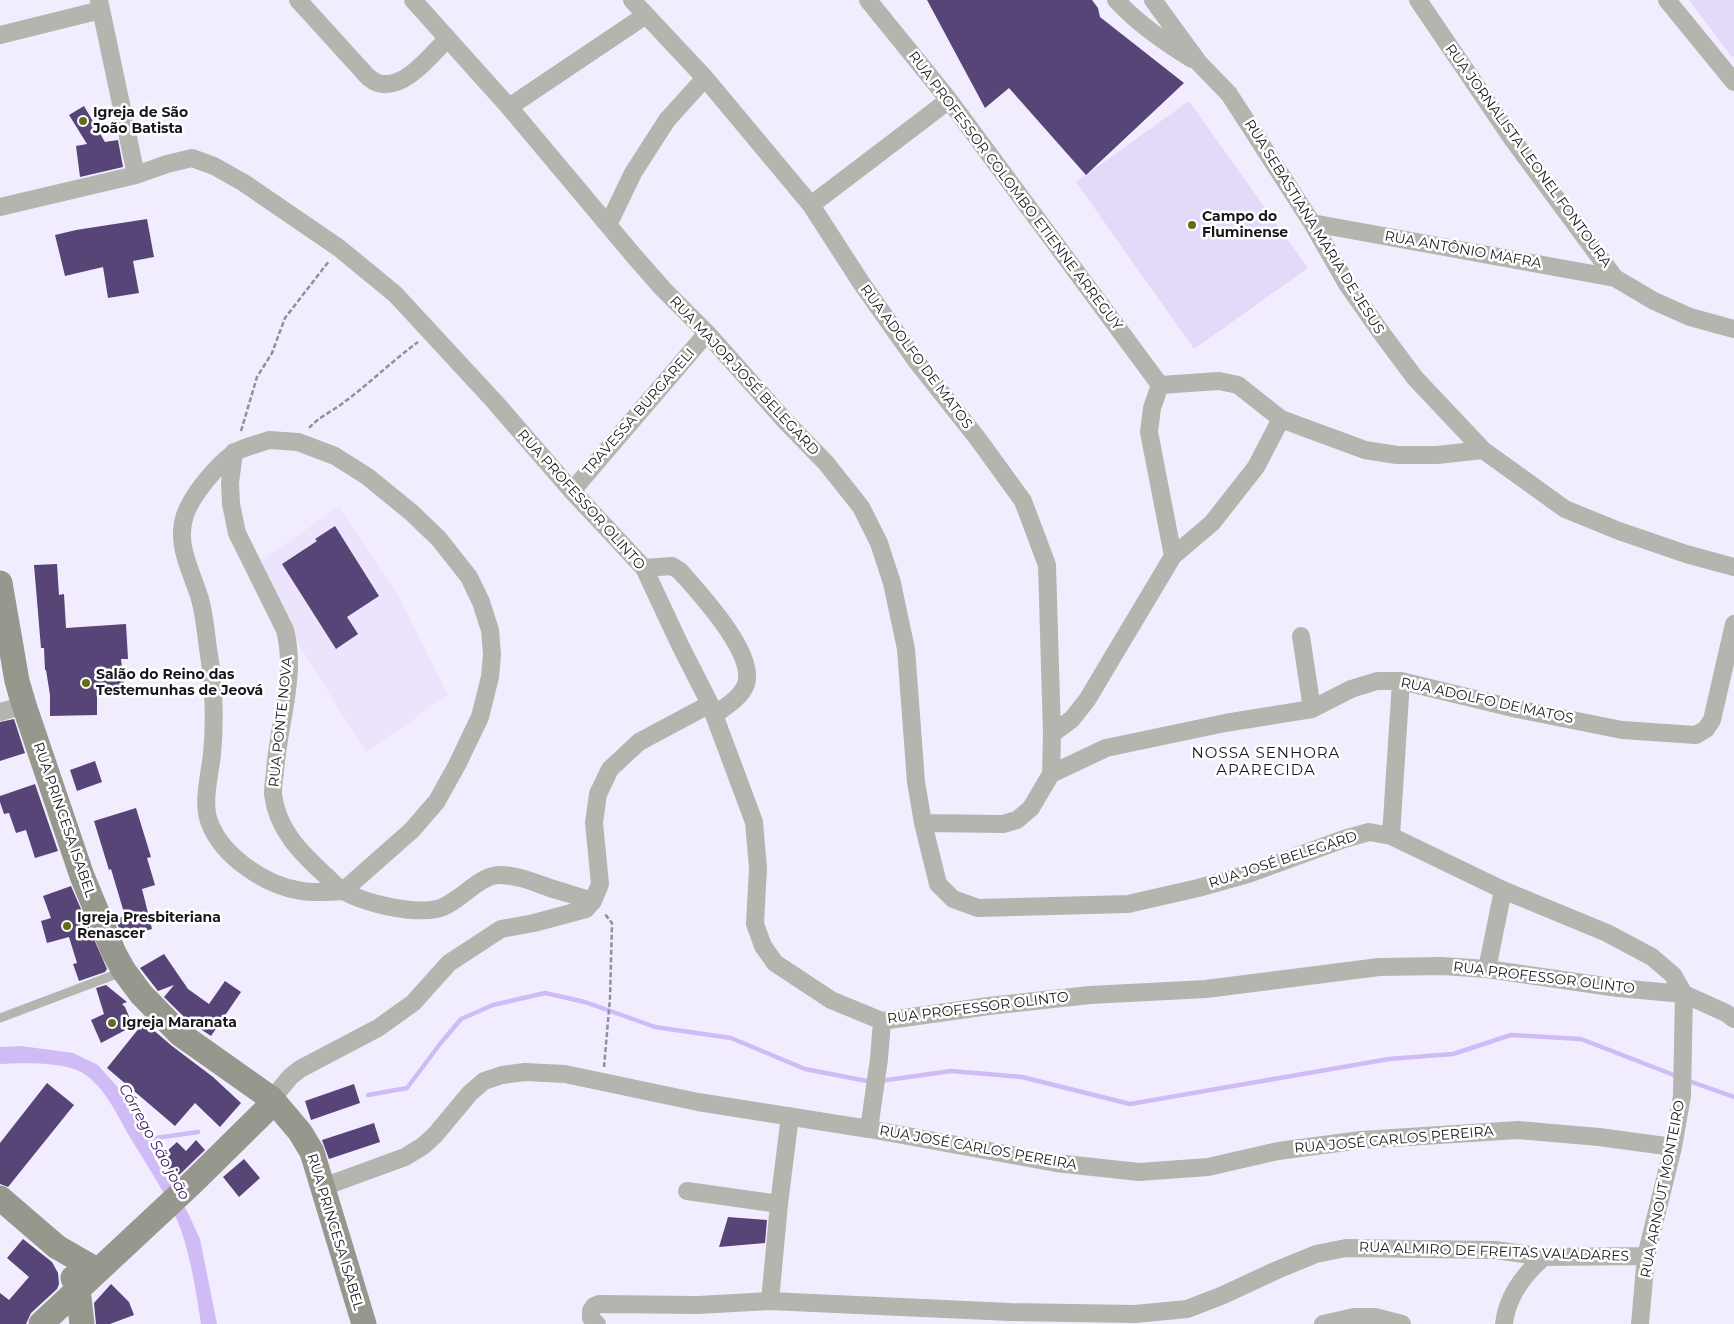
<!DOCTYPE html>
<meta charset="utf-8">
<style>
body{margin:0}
canvas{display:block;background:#f2edfe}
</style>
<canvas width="1734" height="1324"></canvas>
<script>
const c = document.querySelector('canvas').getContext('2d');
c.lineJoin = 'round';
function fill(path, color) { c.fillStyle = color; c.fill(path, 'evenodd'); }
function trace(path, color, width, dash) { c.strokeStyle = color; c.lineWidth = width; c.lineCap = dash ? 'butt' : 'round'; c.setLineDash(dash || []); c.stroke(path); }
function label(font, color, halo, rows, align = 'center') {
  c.font = font + ' Montserrat,sans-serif'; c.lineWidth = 5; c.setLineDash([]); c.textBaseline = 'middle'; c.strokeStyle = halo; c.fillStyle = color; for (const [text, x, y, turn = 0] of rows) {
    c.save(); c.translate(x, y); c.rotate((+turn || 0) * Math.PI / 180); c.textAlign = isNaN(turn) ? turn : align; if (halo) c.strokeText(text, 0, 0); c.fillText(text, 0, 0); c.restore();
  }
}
const built = new Path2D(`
 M 339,507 L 394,587 L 448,695 L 366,753 L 287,626 L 253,565 Z`);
const green = new Path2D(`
 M 1689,0 L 1734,0 L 1734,56 L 1732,57 Z
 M 1189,101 L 1308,268 L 1194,349 L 1076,182 Z`);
const water = new Path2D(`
 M 21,1046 L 73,1053 L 98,1065 L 129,1100 L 155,1159 L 187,1211 L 200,1239 L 217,1324 L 201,1324 C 196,1291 191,1258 180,1227 C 167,1194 146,1164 128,1134 C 117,1114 105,1089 86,1075 C 66,1061 24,1063 0,1064 L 0,1047 Z`);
const stream = new Path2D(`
 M 1686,1080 L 1734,1097
 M 880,1081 L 951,1071 L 1022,1077 L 1130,1104 L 1389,1059 L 1453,1054 L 1511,1035 L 1581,1039 L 1679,1077
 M 368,1095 L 407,1088 L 440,1044 L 461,1019 L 493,1005 L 545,993 L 585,1002 L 655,1027 L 731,1038 L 805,1069 L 872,1082
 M 142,1140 L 198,1132`);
const building = new Path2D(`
 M 927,0 L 1092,0 L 1098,8 L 1100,17 L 1184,83 L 1086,175 L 1009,88 L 985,108 Z
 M 84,106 L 105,142 L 118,140 L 123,167 L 80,177 L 76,146 L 87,144 L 69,115 Z
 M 147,219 L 154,257 L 133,261 L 139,293 L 108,298 L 103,267 L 65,276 L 55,235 L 76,230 Z
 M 335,526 L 379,596 L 347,617 L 358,634 L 336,649 L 282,564 L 317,541 L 315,539 Z
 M 57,564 L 59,595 L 64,594 L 66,628 L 126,624 L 128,659 L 121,659 L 125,692 L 97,694 L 97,715 L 50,716 L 50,695 L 46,670 L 45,670 L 44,648 L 41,648 L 34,565 Z
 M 14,719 L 25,753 L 0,761 L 0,722 Z
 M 95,761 L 102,782 L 77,791 L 70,770 Z
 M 35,784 L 58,851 L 35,858 L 26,830 L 16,833 L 9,813 L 4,814 L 0,802 L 0,796 Z
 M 136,808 L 151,857 L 147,858 L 155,885 L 142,889 L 152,929 L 123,937 L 115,919 L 125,916 L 111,869 L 109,870 L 94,821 Z
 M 71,886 L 107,969 L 105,972 L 79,981 L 73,964 L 77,963 L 69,937 L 47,943 L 41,921 L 51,918 L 43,896 Z
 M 164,954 L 188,989 L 209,1004 L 225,981 L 241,992 L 211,1036 L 187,1020 L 164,997 L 174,985 L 158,991 L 140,968 Z
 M 106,985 L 127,1002 L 122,1004 L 125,1007 L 133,1026 L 101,1043 L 91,1020 L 104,1014 L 96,988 Z
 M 144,1022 L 172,1046 L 213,1077 L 241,1103 L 220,1127 L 195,1103 L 175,1126 L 107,1068 Z
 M 47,1083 L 74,1105 L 8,1187 L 0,1184 L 0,1143 Z
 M 354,1084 L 360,1103 L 311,1120 L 305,1101 Z
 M 374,1123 L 380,1142 L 329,1159 L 322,1140 Z
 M 196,1140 L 205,1150 L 177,1177 L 153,1154 L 162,1145 L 167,1151 L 177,1142 L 186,1151 Z
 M 244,1159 L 260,1178 L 239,1197 L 223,1177 Z
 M 728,1217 L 767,1220 L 765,1243 L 719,1247 Z
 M 23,1239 L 52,1262 L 58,1273 L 59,1284 L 57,1289 L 31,1313 L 26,1324 L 0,1324 L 0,1293 L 9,1300 L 29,1277 L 7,1258 Z
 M 111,1284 L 129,1302 L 134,1315 L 110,1324 L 96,1324 L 94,1303 Z`);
const path = new Path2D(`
 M 309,428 C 319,417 331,412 343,403 C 369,384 392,361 418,342
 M 241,431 L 257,377 L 272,353 L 285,318 L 329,261
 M 604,1067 L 610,998 L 612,923 L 604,913`);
const lane = new Path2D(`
 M 0,1018 L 122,972`);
const street = new Path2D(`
 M 99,0 L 136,175
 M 298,0 L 368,77 C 371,79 374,82 378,83 C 404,91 431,55 447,39
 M 413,0 L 509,107 L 634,256 L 663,289 L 707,333 L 787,423 L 826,463 L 861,507 L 879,543 L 892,583 L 906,649 L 916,782 L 923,823 L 938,884 L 953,899 L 978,908 L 1128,904 L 1198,888 L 1248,874 L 1344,839 L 1369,832 L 1391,836 L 1503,890 L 1607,933 L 1652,957 L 1673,975 L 1684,994
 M 632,0 L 705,78 L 811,205 L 862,284 L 917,362 L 978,439 L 1023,501 L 1047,565 L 1052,734 L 1051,774 L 1031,808 L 1017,820 L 1003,824 L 923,823
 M 868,0 L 949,100 L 1160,385
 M 1116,0 C 1138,24 1164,42 1192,59
 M 1153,0 L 1199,63 L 1229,94 L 1312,223 L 1347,284 L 1380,331 L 1415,378 L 1483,450 L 1565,509 L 1619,531 L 1686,554 L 1734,567
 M 1418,0 L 1513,140 L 1615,278 L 1654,301 L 1690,317 L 1734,329
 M 1667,0 L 1734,82
 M 0,35 L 101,10
 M 509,107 L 646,15
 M 811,205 L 949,100
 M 0,207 L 136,175 L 167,164 L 192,158 L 214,166 L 244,183 L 339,248 L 395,294 L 494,401 L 572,491 L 644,568 L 680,645 L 710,704 L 754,822 L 758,868 L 755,924 L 763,946 L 775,963 L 831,1000 L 882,1021 L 989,1006 L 1090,995 L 1206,989 L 1379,967 L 1442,966 L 1487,969 L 1618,988 L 1684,994 L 1726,1013 L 1734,1019
 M 1312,223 L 1615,278
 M 608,225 L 633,173 L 667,120 L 705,78
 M 1160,385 L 1219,381 L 1238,385 L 1281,419 L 1365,450 L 1397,455 L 1437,455 L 1483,450
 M 1160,385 L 1152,408 L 1149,432 L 1173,556
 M 269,440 L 298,442 L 335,456 L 368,477 L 412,513 L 439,539 L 469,577 L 481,602 L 490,630 L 492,654 L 490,677 L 480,717 L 457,765 L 437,801 L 412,830 L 343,891 C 329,892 315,893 302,891 C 266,886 221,856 209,821 C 202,802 210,774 212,754 C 215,724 214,685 209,655 C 206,637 205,617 200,599 C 192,572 175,545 185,515 C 192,495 216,466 234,453 C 243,447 258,444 269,440 Z
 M 234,452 L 230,483 L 231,504 L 237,533 L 285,630 C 297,677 278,724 275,772 C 274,779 273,787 273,794 C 277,829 300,852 325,875 C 331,880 337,888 345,892 C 368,904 411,914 437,909 C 458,904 479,875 499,875 C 517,875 533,882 550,888 C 564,892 579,897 593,901
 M 572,491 L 707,333
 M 644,568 L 672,566 L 680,571 C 699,593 756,653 746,684 C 741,698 725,707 714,715
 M 1301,636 L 1312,709
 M 0,712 L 24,705
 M 1052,734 L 1072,719 L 1087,700 L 1173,556 L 1212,523 L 1256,467 L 1281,419
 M 1051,774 L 1106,748 L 1225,723 L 1312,709 L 1351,689 L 1377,681 L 1401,681 L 1517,709 L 1622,730 L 1696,735 L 1706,729 L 1712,720 L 1734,624
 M 1391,836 L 1401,681
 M 1487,969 L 1503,890
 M 272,1099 L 290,1077 L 300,1069 L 378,1028 L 413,1003 L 449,963 L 501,929 L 534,923 L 586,909 L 593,901 L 600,884 L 594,823 L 598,794 L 610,769 L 639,742 L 710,704
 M 869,1129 L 879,1059 L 882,1021
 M 323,1187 L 405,1157 L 423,1146 L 435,1135 L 470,1093 L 484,1081 L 502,1075 L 525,1072 L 565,1074 L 698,1102 L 869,1129 L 1056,1163 L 1139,1172 L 1208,1167 L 1278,1151 L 1361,1140 L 1518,1130 L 1599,1137 L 1673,1147
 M 687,1191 L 779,1204
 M 770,1301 L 779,1204 L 790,1116
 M 597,1324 L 591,1318 L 591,1311 L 594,1306 L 599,1304 L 698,1305 L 770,1301 L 1010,1312 L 1135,1314 L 1187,1309 L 1221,1296 L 1277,1270 L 1316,1254 L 1346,1248 L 1496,1250 L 1544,1257 L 1646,1256
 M 1323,1324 L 1354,1317 L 1375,1317 L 1402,1324
 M 1504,1324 C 1507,1296 1523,1275 1544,1257
 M 1640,1324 L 1646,1256 L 1673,1147 L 1682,1096 L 1684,994`);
const secondary = new Path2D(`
 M 0,583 L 17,681 L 24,705 L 82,876 L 114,953 L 124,971 L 141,994 L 180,1034 L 272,1099 L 300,1132 L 312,1152 L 364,1324
 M 0,1198 L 57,1247 L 97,1270
 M 73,1278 L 78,1289 L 82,1324
 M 41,1324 L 192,1183 L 265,1111 L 272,1099`);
const markers = [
 [83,121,5,"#646d13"],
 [1192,225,5,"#646d13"],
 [86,683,5,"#646d13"],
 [67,926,5,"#646d13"],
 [112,1023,5,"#646d13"]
];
const poiNames = [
 ["Igreja de São",93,113],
 ["João Batista",93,129],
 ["Campo do",1202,217],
 ["Fluminense",1202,233],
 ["Salão do Reino das",96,675],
 ["Testemunhas de Jeová",96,691],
 ["Igreja Presbiteriana",77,918],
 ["Renascer",77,934],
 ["Igreja Maranata",122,1023]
];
const streetNames = [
 ["RUA JORNALISTA LEONEL FONTOURA",1528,156,54],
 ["RUA PROFESSOR COLOMBO ETIENNE ARREGUY",1015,191,53],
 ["RUA SEBASTIANA MARIA DE JESUS",1314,227,58],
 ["RUA ANTÔNIO MAFRA",1463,250,10],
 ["RUA ADOLFO DE MATOS",916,357,53],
 ["RUA MAJOR JOSÉ BELEGARD",744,376,47],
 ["TRAVESSA BURGARELI",639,412,-49],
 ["RUA PROFESSOR OLINTO",581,500,48],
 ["RUA ADOLFO DE MATOS",1487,701,12],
 ["RUA PONTE NOVA",281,722,-84],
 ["RUA PRINCESA ISABEL",64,820,71],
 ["RUA JOSÉ BELEGARD",1283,860,-18],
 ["RUA PROFESSOR OLINTO",1544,978,7],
 ["RUA PROFESSOR OLINTO",978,1008,-7],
 ["RUA JOSÉ CARLOS PEREIRA",1394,1140,-5],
 ["RUA JOSÉ CARLOS PEREIRA",978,1148,10],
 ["RUA ARNOUT MONTEIRO",1663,1189,-79],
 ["RUA PRINCESA ISABEL",335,1232,73],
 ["RUA ALMIRO DE FREITAS VALADARES",1494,1252,2]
];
const neighbourhoodNames = [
 ["NOSSA SENHORA",1266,754],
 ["APARECIDA",1266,771]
];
const waterNames = [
 ["Córrego São joão",154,1142,61]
];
fill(built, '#ece4fd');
fill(green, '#e3d9f9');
fill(water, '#cfbbf6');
trace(stream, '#cfbbf6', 4.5);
fill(building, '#574577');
trace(path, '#928e9b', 2.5, [5, 2.5]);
trace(lane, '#b4b5ae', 9);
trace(street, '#b4b5ae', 18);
trace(secondary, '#96988d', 25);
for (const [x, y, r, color] of markers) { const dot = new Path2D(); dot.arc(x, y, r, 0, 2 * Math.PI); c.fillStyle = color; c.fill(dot); trace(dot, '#fff', 2); }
label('bold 14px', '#19171d', '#fff', poiNames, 'left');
label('14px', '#19171d', '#fff', streetNames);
c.letterSpacing = '1px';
label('15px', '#19171d', '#fff', neighbourhoodNames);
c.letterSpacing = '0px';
label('italic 15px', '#3e2164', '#fff', waterNames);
</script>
